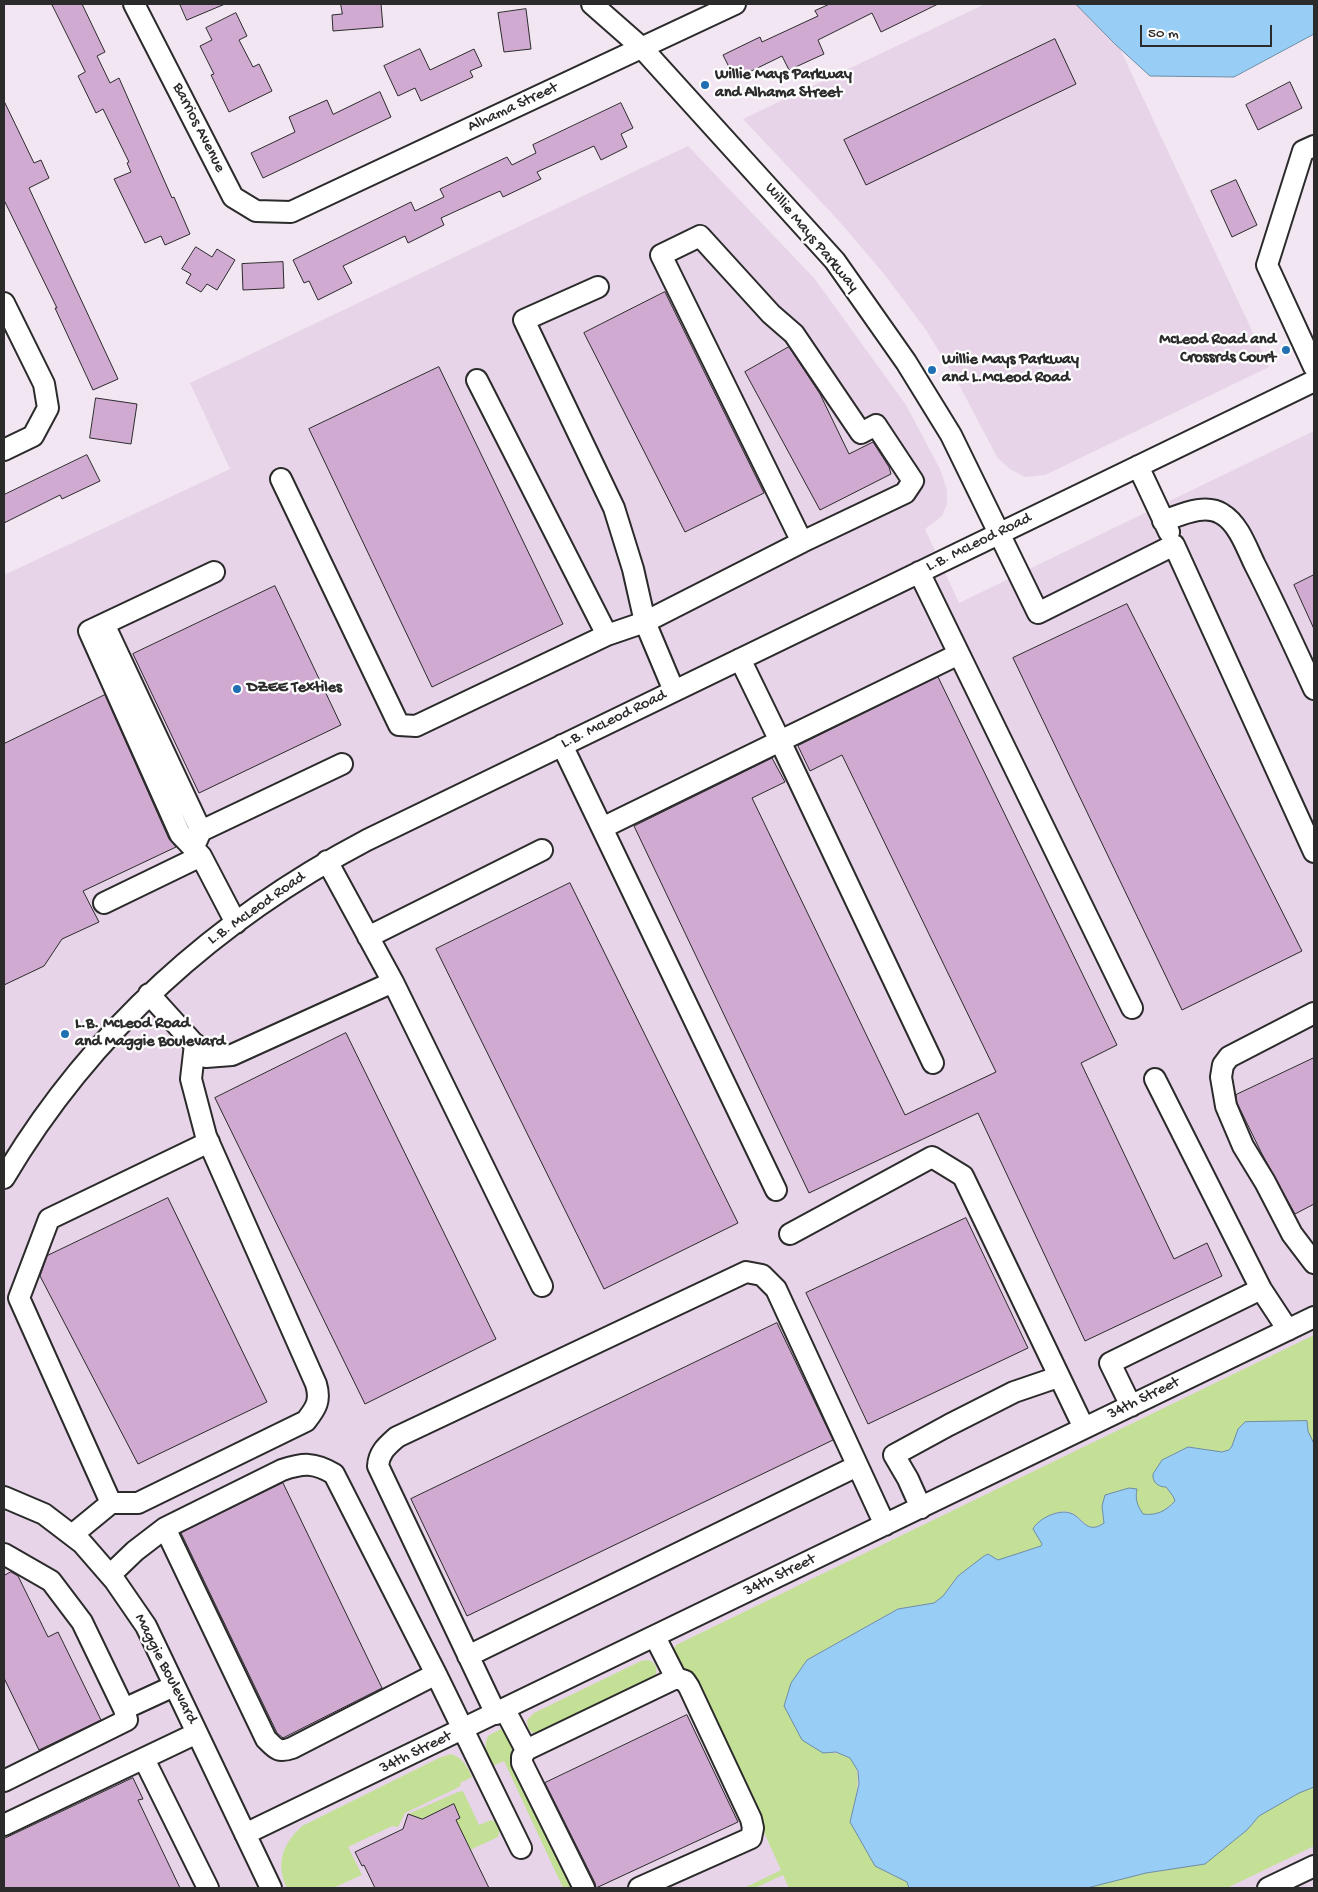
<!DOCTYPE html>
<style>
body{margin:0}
#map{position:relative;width:1318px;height:1892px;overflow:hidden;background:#f1e6f2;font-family:"Gochi Hand",sans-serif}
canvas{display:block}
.frame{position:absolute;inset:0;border:5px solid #2b2b2b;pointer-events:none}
.scale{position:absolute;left:1140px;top:25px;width:132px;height:22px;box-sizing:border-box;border:2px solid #2b2b2b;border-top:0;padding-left:6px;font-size:15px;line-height:18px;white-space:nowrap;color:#2b2b2b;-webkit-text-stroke:4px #fff;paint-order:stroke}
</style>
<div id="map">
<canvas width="1318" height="1892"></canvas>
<div class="frame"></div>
<div class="scale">50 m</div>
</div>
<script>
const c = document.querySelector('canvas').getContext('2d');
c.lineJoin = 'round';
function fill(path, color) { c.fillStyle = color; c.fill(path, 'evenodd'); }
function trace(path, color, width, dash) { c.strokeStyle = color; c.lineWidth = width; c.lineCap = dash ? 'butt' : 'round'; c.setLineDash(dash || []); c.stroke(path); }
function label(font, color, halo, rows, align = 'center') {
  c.font = font + ' "Gochi Hand",sans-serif'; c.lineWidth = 4.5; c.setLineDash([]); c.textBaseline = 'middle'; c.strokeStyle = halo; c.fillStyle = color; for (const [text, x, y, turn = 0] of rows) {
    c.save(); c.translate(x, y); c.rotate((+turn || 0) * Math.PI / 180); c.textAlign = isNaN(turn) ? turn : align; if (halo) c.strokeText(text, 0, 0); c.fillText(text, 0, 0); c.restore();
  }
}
const built = new Path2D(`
 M 985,4 L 1099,4 L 1269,367 L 1045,475 L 1025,477 L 1010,469 L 997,457 L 956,379 L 926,330 L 884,274 L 839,221 L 743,119 Z
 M 688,146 L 814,278 L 906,405 L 940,469 L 947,490 L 947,504 L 942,516 L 925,529 L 959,603 L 1314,431 L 1314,1888 L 4,1888 L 4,575 L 230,469 L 190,383 Z`);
const green = new Path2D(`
 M 1314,1335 L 1314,1444 L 1308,1431 L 1238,1429 C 1236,1434 1235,1443 1231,1448 C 1225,1455 1197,1448 1188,1447 L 1166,1487 L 1173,1496 L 1175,1501 C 1166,1511 1156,1516 1143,1514 L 1137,1505 L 1136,1496 L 1102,1510 L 1104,1523 C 1088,1534 1085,1521 1074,1514 C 1061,1505 1041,1520 1033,1529 L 1042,1544 L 1041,1546 L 998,1561 L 988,1554 L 984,1556 L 958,1576 L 943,1596 L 934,1603 L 897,1609 L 807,1660 L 791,1683 L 823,1753 C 872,1750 857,1791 850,1822 L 875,1866 L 907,1882 L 909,1888 L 789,1888 L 783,1875 L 755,1888 L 744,1888 L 781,1870 L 740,1779 L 685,1669 L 677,1661 L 673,1651 L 676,1645 Z
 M 648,1660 C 657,1663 658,1670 655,1677 L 539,1734 L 535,1734 L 528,1729 L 527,1720 L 534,1713 L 641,1661 Z
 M 506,1726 L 517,1744 L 511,1752 L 512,1760 L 574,1888 L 563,1888 L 504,1761 L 493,1766 C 486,1756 483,1747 488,1736 Z
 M 451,1754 C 462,1757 468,1767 472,1777 L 460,1783 L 461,1785 L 457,1788 L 405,1813 L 398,1827 L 392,1826 L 348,1847 L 362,1875 L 333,1888 L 287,1888 C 275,1863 283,1844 302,1826 L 439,1758 Z
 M 1314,1787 L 1314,1846 L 1227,1888 L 1087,1888 L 1146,1873 L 1205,1864 L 1247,1830 L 1259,1816 L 1299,1793 Z
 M 463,1791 L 479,1825 L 491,1820 L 498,1823 L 500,1828 L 498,1837 L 470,1850 L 456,1820 L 460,1817 L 454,1804 L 422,1819 L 408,1814 L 458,1792 Z`);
const water = new Path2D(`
 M 1076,4 L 1314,4 L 1314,34 L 1234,77 L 1150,76 L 1115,44 Z
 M 1307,1421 L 1308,1431 L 1314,1444 L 1314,1787 L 1299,1793 L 1259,1816 L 1247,1830 L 1205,1864 L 1146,1873 L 1087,1888 L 909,1888 L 907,1882 L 875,1866 L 850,1822 L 859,1784 L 858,1771 L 850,1758 L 836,1752 L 823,1753 L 802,1740 L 784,1706 L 791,1683 L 807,1660 L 898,1609 L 934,1603 L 943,1596 L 958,1576 L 984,1556 L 988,1554 L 998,1560 L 1041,1546 L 1042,1544 L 1033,1529 C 1038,1519 1058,1509 1070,1513 C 1082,1516 1086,1536 1104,1523 L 1102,1506 L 1105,1495 L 1129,1488 L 1137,1489 C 1135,1499 1137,1505 1143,1514 C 1156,1516 1166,1511 1175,1501 L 1173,1496 L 1166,1487 C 1159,1487 1152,1483 1153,1474 L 1162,1460 L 1188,1447 L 1222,1452 L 1229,1450 L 1232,1446 L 1238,1429 L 1245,1422 Z`);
const building = new Path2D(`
 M 52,4 L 82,4 L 105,52 L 97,56 L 110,83 L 119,78 L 172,198 L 174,197 L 190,234 L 165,245 L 161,236 L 145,243 L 114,179 L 131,172 L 127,163 L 129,162 L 103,109 L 96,113 L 78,76 L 85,72 Z
 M 180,4 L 225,4 L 187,20 Z
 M 341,4 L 381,4 L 383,27 L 333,31 L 332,15 L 342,14 Z
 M 830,4 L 938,4 L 881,32 L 872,13 L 818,40 L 824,54 L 789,70 L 782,56 L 735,79 L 723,55 L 760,37 L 762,42 L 818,16 L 815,11 Z
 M 526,9 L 531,49 L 504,52 L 498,13 Z
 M 236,13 L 247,36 L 239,40 L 253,67 L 259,64 L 272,91 L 229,112 L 211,75 L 214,74 L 200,46 L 212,40 L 206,28 Z
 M 1055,39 L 1076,84 L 866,185 L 844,140 Z
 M 420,49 L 430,70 L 474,49 L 482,66 L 470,71 L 473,77 L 421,101 L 415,88 L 398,96 L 384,66 Z
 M 1290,82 L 1302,108 L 1258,130 L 1246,105 Z
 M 380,92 L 391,117 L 263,178 L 251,153 L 295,132 L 289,117 L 327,100 L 333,114 Z
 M 4,101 L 34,163 L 41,160 L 49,178 L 29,188 L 118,379 L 93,390 L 55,308 L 57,308 L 4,200 Z
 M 621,103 L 633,128 L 621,134 L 627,147 L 601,160 L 594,146 L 537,172 L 541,179 L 503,197 L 500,191 L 441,218 L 444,225 L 408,243 L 405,236 L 343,266 L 352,283 L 318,300 L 309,281 L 304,283 L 293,260 L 411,202 L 415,211 L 444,197 L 440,189 L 507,157 L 512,165 L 536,153 L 533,145 Z
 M 1236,180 L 1257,225 L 1232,237 L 1211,191 Z
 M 196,247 L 212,257 L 217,249 L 235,260 L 217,290 L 207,284 L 201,292 L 186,283 L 191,274 L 182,269 Z
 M 283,262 L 284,288 L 243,290 L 242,264 Z
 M 665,292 L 764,493 L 685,532 L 584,333 Z
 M 789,347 L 820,394 L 849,454 L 873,442 L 889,467 L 891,474 L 820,510 L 745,372 Z
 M 439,367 L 563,624 L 432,687 L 309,429 Z
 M 96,398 L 137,404 L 131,444 L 90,438 Z
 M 87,455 L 100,481 L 62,499 L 60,495 L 4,523 L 4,495 Z
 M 1314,575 L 1314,629 L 1294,585 Z
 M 275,586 L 341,725 L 199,793 L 133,654 Z
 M 1127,604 L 1302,951 L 1182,1010 L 1013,658 Z
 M 938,677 L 1117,1045 L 1081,1063 L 1174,1259 L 1207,1243 L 1222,1276 L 1085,1341 L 978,1113 L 809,1193 L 634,826 L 772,758 L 785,782 L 752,798 L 905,1115 L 996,1072 L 842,755 L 810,771 L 798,746 Z
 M 105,695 L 169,839 L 176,847 L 83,891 L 99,922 L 62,939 L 44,966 L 4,985 L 4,744 Z
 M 570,883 L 738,1223 L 604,1289 L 436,949 Z
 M 346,1033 L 496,1339 L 365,1404 L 215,1098 Z
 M 1314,1058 L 1314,1204 L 1295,1214 L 1262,1154 L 1237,1103 L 1236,1095 Z
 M 168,1198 L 267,1402 L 138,1464 L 40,1276 L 47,1256 Z
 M 966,1218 L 1028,1348 L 868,1424 L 806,1293 Z
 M 777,1323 L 833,1440 L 467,1616 L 411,1499 Z
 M 283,1483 L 382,1688 L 283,1738 L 277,1733 L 181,1533 Z
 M 11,1572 L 18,1576 L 48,1637 L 58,1632 L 101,1720 L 39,1750 L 4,1678 L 4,1576 Z
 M 687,1715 L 738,1822 L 596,1888 L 595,1883 L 545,1783 Z
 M 133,1778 L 143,1799 L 138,1800 L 180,1888 L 4,1888 L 4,1839 Z
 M 454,1804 L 460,1818 L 456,1820 L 489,1888 L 375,1888 L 364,1865 L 362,1866 L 355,1852 L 403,1829 L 408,1814 L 422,1819 Z`);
const minor = new Path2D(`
 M 134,4 L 233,197 L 256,211 L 291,212 L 735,4
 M 592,4 L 642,48 L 835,261 L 906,362 L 951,435 L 1038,613 L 1174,545 L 1314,852
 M 1314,146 L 1303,151 L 1267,265 L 1314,367
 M 598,287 L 524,320 L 614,508 L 633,569 L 645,622 L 674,691
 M 4,303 L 44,384 L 48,408 L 33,436 L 4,450
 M 477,380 L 607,635 L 645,622 L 802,542 L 661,255 L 700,236 L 771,314 L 794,334 L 861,433 L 876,425 L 913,481 L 905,493 L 802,542
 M 1138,466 L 1169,532
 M 281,479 L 399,725 L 416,726 L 607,635
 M 1163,521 C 1181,515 1205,503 1222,514 C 1239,524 1247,549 1255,565 C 1276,606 1295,648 1314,689
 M 214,572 L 89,631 L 180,834 L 201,856 L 236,923
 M 919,572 L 959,654
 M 104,624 L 201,831
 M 740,659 L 780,741 L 959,654 L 1132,1008
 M 562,745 L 602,828
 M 196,842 L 201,831 L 342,764
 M 327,861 L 393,982
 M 104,903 L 201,856
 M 368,937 L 542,850
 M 149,994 L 206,1057 L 232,1055 L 393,982 L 542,1286
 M 1314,1013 L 1229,1057 L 1223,1065 L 1221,1077 L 1226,1106 L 1243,1146 L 1265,1182 L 1292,1234 L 1314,1263
 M 1155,1079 L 1261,1289
 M 4,1178 C 91,1031 217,919 367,840 L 1314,381
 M 776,1190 L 602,828 L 780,741 L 933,1063
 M 790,1234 L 932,1157 L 963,1176 L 1084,1428
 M 1131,1406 L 1110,1363 L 1261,1289 L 1288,1330
 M 4,1497 L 44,1514 L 82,1543 L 115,1581 L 146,1626 L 271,1888
 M 111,1503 L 19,1298 L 49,1219 L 209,1142
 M 921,1508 L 908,1479 L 894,1455 L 949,1425 L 1014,1392 L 1058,1377
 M 165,1528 L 266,1739 C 276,1749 278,1753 292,1748 L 436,1674
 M 72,1535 L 111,1503 L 138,1503 L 306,1421 C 316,1408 321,1401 316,1384 L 206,1136 L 191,1079 L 195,1044
 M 4,1554 L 51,1581 L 82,1622 L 124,1709
 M 110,1575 L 135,1551 L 165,1528 L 282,1470 C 303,1463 314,1462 334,1474 L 436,1674 L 521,1848
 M 468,1656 L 857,1466
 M 505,1710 L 526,1750
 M 496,1714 L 378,1466 C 379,1452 387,1446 397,1437 L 746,1272 L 762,1275 L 776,1289 L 885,1525
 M 144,1759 L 208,1888
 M 4,1781 L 127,1720 L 124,1709 L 174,1686
 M 4,1825 L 197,1733
 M 245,1834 L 1314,1317
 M 584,1888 L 522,1763 L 522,1757 L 526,1750 L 676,1678
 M 639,1888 L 751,1838 L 753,1828 L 751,1819 L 689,1687 L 685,1681 L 676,1678 L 655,1637
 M 1268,1888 L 1314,1866`);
const markers = [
 [705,85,5,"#1f6fb2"],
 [1286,350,5,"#1f6fb2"],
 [932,370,5,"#1f6fb2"],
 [237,689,5,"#1f6fb2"],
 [65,1034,5,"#1f6fb2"]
];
const poiNames = [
 ["Willie Mays Parkway",715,76],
 ["and Alhama Street",715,94],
 ["McLeod Road and",1276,341,"right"],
 ["Crossrds Court",1276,359,"right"],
 ["Willie Mays Parkway",942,361],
 ["and L.McLeod Road",942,379],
 ["DZEE Textiles",247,689],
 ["L.B. McLeod Road",75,1025],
 ["and Maggie Boulevard",75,1043]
];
const streetNames = [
 ["Alhama Street",513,108,-25],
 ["Barrios Avenue",198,128,63],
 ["Willie Mays Parkway",811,238,50],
 ["L.B. McLeod Road",979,543,-26],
 ["L.B. McLeod Road",614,720,-26],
 ["L.B. McLeod Road",257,909,-35],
 ["34th Street",1144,1399,-26],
 ["34th Street",780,1576,-26],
 ["Maggie Boulevard",165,1669,63],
 ["34th Street",416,1753,-26]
];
fill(built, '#e7d4e8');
fill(green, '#c4e097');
fill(water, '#98cef6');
trace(water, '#6c8da5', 1);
fill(building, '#d1aad2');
trace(building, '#2b2b2b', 1);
trace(minor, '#2b2b2b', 24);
trace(minor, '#fff', 20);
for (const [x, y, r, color] of markers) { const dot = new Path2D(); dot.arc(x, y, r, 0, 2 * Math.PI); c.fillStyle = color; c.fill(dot); trace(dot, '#fff', 2); }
label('bold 16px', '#2b2b2b', '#fff', poiNames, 'left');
label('16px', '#2b2b2b', '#fff', streetNames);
</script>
